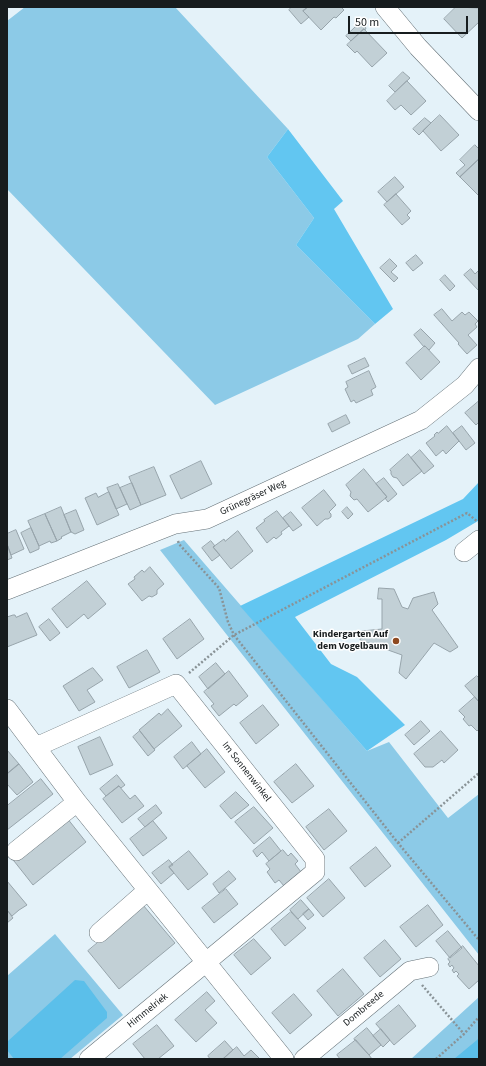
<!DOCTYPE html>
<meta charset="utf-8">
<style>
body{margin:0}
#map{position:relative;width:486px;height:1066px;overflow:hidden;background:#e4f2f9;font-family:"Source Sans 3",sans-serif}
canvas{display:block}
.frame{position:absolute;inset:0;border:8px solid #171c1e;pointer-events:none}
.scale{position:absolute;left:348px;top:16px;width:120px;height:18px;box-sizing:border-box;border:2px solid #171c1e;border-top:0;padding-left:5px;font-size:12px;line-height:14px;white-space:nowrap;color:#171c1e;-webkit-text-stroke:3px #fff;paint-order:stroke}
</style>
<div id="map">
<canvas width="486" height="1066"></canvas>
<div class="frame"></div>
<div class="scale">50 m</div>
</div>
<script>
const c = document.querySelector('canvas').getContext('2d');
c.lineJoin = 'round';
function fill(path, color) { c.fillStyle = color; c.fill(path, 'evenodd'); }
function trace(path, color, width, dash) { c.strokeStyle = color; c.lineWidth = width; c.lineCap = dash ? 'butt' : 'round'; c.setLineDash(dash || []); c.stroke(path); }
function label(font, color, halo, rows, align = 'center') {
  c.font = font + ' "Source Sans 3",sans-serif'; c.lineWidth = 3; c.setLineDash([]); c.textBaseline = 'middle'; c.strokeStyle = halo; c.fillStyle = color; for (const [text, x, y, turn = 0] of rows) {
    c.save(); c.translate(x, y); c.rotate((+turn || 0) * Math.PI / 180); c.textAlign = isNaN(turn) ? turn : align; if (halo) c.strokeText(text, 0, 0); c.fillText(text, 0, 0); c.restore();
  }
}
const green = new Path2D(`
 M 25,7 L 175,7 L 288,129 L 267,157 L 314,218 L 296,245 L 375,324 L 358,339 L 215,405 L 7,189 L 7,21 Z
 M 184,540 L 367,751 L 389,742 L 448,818 L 479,794 L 479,955 L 160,550 Z
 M 55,934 L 123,1015 L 70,1059 L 7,1059 L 7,976 Z
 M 479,997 L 479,1059 L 411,1059 Z`);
const forest = new Path2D(`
 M 288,129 L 343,201 L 334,209 L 393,309 L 375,324 L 296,245 L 314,218 L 267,157 Z
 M 479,482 L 479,520 L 478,521 L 446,540 L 295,617 L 331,664 L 357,677 L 405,725 L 367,751 L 240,606 L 463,499 Z`);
const water = new Path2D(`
 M 75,980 L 84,981 L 107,1012 L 107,1018 L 60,1059 L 14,1059 L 7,1050 L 8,1041 Z
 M 479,1038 L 479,1059 L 454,1059 L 477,1040 Z`);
const building = new Path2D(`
 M 292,7 L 308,7 L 303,11 L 309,17 L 301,24 L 289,10 Z
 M 308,7 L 341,7 L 344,10 L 336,18 L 334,17 L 321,30 L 303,11 Z
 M 456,7 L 479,8 L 479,22 L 462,38 L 444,19 Z
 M 361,22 L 366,28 L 365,30 L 364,29 L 351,41 L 346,36 Z
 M 364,29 L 387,53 L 372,67 L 357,51 L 355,53 L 347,45 Z
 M 403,72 L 410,78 L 395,92 L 389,86 Z
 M 407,81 L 426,101 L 411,115 L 401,105 L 395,110 L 387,101 Z
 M 440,115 L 459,135 L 441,151 L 423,131 Z
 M 425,118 L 431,123 L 419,135 L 413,129 Z
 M 475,145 L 479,149 L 479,159 L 460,177 L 456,173 L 465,165 L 460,160 Z
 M 479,159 L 479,196 L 460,177 Z
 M 395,177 L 404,187 L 387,202 L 378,192 Z
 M 396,194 L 411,211 L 407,215 L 410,218 L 402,225 L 384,205 Z
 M 416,255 L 423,263 L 413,271 L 406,263 Z
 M 390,259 L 397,266 L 391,272 L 398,278 L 394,282 L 380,268 Z
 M 471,269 L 475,274 L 479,270 L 479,291 L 464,275 Z
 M 445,275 L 455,286 L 450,291 L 440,280 Z
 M 442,309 L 452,321 L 462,312 L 465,315 L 469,312 L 478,321 L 475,324 L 477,327 L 468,335 L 477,345 L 467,354 L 458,344 L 459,343 L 434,315 Z
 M 421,329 L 435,343 L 429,350 L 425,346 L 424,347 L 414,335 Z
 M 425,346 L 440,362 L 421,380 L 406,363 Z
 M 365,358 L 369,366 L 352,374 L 348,366 Z
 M 369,371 L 376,387 L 371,390 L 373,395 L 356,403 L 354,400 L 351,402 L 345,389 L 348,387 L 346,382 Z
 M 479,401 L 479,422 L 476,425 L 465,413 Z
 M 346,415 L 350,423 L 332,432 L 328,424 Z
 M 447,426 L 459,441 L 446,454 L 443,450 L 436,456 L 426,443 L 435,436 L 434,435 L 437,432 L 438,433 Z
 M 462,426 L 475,443 L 466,450 L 453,433 Z
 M 420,450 L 434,466 L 424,474 L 411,458 Z
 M 408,454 L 422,471 L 403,486 L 397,478 L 393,477 L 391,474 L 391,471 L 390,470 Z
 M 201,461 L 212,484 L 181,499 L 170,476 Z
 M 154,467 L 166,495 L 141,505 L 129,477 Z
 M 364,469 L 387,497 L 368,512 L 357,499 L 354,500 L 350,496 L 351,492 L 346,485 Z
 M 384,478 L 397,494 L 388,502 L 385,498 L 387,497 L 376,484 Z
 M 132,483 L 141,505 L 130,510 L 120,488 Z
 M 118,484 L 127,504 L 116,509 L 107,488 Z
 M 324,490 L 336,505 L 329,512 L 331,514 L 331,517 L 328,519 L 325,519 L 317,526 L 302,508 Z
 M 109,492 L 119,515 L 97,525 L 85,498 L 96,493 L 98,497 Z
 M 61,507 L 71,532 L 61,537 L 62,538 L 57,541 L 45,514 Z
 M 347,507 L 353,514 L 348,519 L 342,512 Z
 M 76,510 L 84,530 L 75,534 L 71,532 L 64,515 Z
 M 277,511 L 289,526 L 281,532 L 282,534 L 276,539 L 274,537 L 267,543 L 256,528 L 265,521 L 264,520 Z
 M 291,512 L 302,525 L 293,531 L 283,518 Z
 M 45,514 L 57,541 L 51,543 L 50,541 L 39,546 L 28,521 Z
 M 31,528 L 39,546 L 39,549 L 30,553 L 21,533 Z
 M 16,530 L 24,549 L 11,555 L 7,544 L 7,534 Z
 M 238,531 L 253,551 L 231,569 L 213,547 L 224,539 L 225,541 Z
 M 211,541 L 215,546 L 213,547 L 220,555 L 212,561 L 202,548 Z
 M 7,544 L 12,558 L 7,560 Z
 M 150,567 L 164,584 L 157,590 L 157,594 L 152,597 L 149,596 L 142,601 L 128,584 L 135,579 L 134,577 L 142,570 L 144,572 Z
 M 87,581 L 106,604 L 88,619 L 84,614 L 67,628 L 52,609 Z
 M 379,588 L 394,589 L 402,607 L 408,609 L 413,598 L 434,592 L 438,604 L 432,610 L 458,647 L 450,652 L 434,643 L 406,679 L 399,673 L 402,655 L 360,640 L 362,631 L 382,629 L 382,599 L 378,599 Z
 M 27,613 L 37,635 L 7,647 L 7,617 L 13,615 L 15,615 L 16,617 Z
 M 49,619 L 60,633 L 50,641 L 39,627 Z
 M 190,619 L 204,639 L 177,659 L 163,639 Z
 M 147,650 L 160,672 L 129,688 L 117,667 Z
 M 216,663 L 225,674 L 208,689 L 199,677 Z
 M 93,668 L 103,680 L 87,690 L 95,702 L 79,711 L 63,686 L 90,669 Z
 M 229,671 L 248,696 L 236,706 L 234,704 L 219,716 L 211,706 L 214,704 L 204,692 Z
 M 477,676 L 479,678 L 479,702 L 465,686 Z
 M 475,697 L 479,702 L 479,729 L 477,731 L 471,725 L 469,726 L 463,719 L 465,717 L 459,711 Z
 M 263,705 L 279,725 L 256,744 L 240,723 Z
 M 168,709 L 182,726 L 154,749 L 139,730 L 159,713 L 161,715 Z
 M 421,721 L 430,731 L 414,745 L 405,735 Z
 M 140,731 L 155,750 L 148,756 L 133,737 Z
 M 441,731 L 458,750 L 444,763 L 442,760 L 433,767 L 425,767 L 414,754 Z
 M 100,737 L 113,765 L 90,775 L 78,747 Z
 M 192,742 L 201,754 L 183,769 L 174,757 Z
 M 207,749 L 225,772 L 205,788 L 187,766 Z
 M 7,750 L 19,764 L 7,774 Z
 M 19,764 L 33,782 L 17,795 L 7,784 L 7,774 Z
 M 296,764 L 314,786 L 292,803 L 274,782 Z
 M 117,775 L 125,785 L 121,788 L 119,786 L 106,796 L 100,789 Z
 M 41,779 L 53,794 L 7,830 L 7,806 Z
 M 119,786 L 130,799 L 135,795 L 144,806 L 122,823 L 103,799 Z
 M 236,792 L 249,805 L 231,819 L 220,806 Z
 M 156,805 L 162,813 L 145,827 L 138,819 Z
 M 254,807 L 273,828 L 254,844 L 235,822 Z
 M 329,809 L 347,831 L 324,850 L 306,827 Z
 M 67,818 L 86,842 L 33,885 L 14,861 Z
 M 153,821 L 167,838 L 143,856 L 130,839 Z
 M 270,837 L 281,851 L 269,861 L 262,852 L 257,857 L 253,851 Z
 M 376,847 L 391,866 L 365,887 L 350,868 Z
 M 283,850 L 288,856 L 291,853 L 298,861 L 295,864 L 301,872 L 284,886 L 279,880 L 275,883 L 267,872 L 270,869 L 266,864 Z
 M 189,851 L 208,874 L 188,890 L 169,867 Z
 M 169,860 L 173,865 L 169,867 L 174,873 L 161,884 L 152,873 Z
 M 229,871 L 236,879 L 219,893 L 213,884 Z
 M 329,879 L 345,898 L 323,917 L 307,898 Z
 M 7,881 L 27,905 L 19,910 L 12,916 L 7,910 Z
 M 226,889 L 238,904 L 214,923 L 202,908 Z
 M 301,900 L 309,909 L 298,919 L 290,910 Z
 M 143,905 L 175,943 L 119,989 L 88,951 Z
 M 428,905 L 443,925 L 416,947 L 400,927 Z
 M 309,909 L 314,915 L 308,920 L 303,914 Z
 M 7,910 L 13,918 L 7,923 Z
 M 291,912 L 306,928 L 285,946 L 271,929 Z
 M 448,931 L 462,948 L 450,958 L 436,941 Z
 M 254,939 L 271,958 L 251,975 L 234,955 Z
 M 385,940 L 401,959 L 380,977 L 364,958 Z
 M 463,946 L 479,966 L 479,980 L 469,989 L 457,976 L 459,974 L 456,971 L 454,973 L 452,970 L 454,968 L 452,965 L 450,967 L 448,964 L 450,962 L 448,959 Z
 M 343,969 L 364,994 L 338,1016 L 317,991 Z
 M 207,992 L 215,1001 L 205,1010 L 217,1023 L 196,1042 L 175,1020 Z
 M 294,994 L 312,1015 L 290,1034 L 272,1013 Z
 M 399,1005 L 416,1026 L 394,1045 L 376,1024 Z
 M 157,1025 L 174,1046 L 158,1059 L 145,1059 L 133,1044 Z
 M 367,1028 L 381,1045 L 369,1055 L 354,1039 Z
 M 381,1029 L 390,1040 L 383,1047 L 373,1036 Z
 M 356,1040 L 369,1055 L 372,1059 L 340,1059 L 337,1055 Z
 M 225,1041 L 233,1050 L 223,1059 L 210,1059 L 208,1056 Z
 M 237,1047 L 244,1056 L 251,1050 L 260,1059 L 223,1059 Z`);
const path = new Path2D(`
 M 178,541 L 179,544 L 219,588 L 228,622 L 234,635 L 398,843 L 479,940
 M 189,673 L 234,635 L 467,513 L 478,522
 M 398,843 L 479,773
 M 422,985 L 464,1034
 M 436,1059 L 464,1034 L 479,1017`);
const minor = new Path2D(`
 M 385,7 L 418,47 L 479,111
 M 464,552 L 479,540
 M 7,590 L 175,524 L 207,519 L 421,420 L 465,385 L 479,368
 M 7,709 L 77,802 L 284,1059
 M 36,747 L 176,684 L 315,859 L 315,872 L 89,1059
 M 16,851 L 77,802
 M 99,933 L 148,890
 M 304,1059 L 410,971 L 429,967`);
const markers = [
 [396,641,4,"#8e4920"]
];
const streetNames = [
 ["Grünegräser Weg",253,498,-25],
 ["Im Sonnenwinkel",246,772,52],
 ["Dombreede",364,1009,-40],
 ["Himmelriek",148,1011,-39]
];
const poiNames = [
 ["Kindergarten Auf",388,635],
 ["dem Vogelbaum",388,647]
];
fill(green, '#8ccae7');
fill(forest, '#62c6f1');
fill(water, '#5bbfea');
fill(building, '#c2d0d6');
trace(building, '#97a4ab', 1);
trace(minor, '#657177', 20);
trace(path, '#899397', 2.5, [2, 2]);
trace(minor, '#fff', 19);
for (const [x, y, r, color] of markers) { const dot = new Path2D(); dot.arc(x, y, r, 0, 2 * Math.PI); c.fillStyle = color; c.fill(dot); trace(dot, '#fff', 1.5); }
label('10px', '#171c1e', '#fff', streetNames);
label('bold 10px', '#171c1e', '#fff', poiNames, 'right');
</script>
